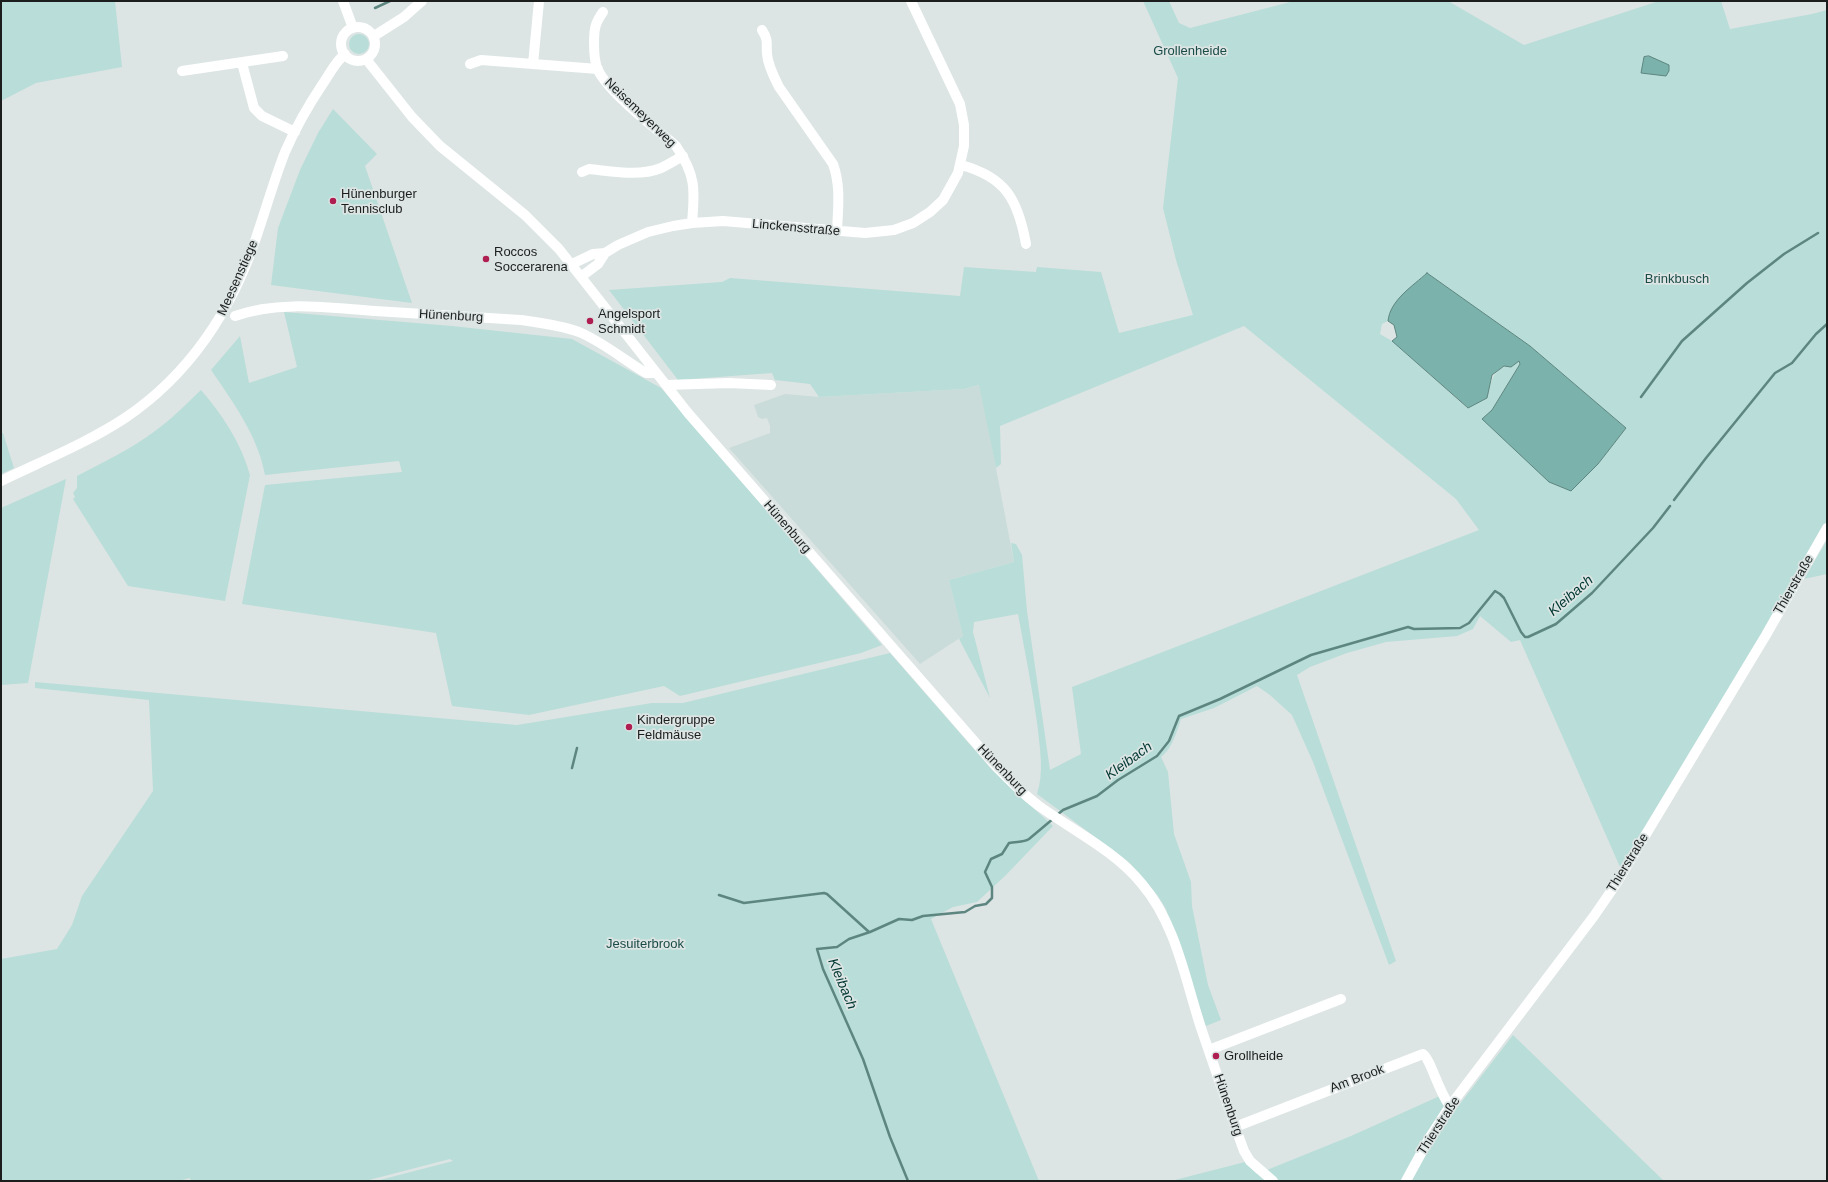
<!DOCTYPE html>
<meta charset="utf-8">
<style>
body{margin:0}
#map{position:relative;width:1828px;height:1182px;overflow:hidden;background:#dce5e4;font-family:Helvetica,sans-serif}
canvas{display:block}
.frame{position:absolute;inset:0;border:2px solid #1b1e1d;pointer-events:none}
</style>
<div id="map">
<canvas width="1828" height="1182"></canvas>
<div class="frame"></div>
</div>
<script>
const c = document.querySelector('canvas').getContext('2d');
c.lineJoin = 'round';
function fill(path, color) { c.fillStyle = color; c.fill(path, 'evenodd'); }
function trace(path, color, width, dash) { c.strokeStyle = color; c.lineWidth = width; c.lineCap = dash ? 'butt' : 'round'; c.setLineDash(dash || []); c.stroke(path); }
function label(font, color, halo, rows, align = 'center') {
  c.font = font + ' Helvetica,sans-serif'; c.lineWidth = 3.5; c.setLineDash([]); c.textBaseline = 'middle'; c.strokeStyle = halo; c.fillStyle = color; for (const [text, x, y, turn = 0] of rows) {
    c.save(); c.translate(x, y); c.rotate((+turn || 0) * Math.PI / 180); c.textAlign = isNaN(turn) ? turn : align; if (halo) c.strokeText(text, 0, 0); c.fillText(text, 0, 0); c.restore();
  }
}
const built = new Path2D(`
 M 980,385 L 1014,562 L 949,580 L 963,636 L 920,664 L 729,448 L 770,433 L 770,426 L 767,418 L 762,419 L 758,417 L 754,405 L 785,394 L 819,397 L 964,389 Z`);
const green = new Path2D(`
 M 1,1 L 115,1 L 122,67 L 36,83 L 1,101 Z
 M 1143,1 L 1169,1 L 1179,23 L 1190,28 L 1294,1 L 1448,1 L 1524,45 L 1659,1 L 1721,1 L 1730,29 L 1812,14 L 1827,10 L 1827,524 L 1712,718 L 1620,867 L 1520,640 L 1511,642 L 1480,616 L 1473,629 L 1457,636 L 1386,642 L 1347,653 L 1310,667 L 1297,675 L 1396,961 L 1389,965 L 1313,762 L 1292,715 L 1270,695 L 1257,686 L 1214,708 L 1181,719 C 1177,731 1172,749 1161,757 L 1168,772 L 1174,834 L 1191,882 L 1192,906 L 1208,985 L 1221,1020 L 1206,1026 L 1166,909 L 1158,896 L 1129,862 L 1037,794 C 1044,773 1040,750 1038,730 C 1033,691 1025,653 1018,614 L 974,622 L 973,632 L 990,698 L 959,639 L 963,636 L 949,580 L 1014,562 L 1011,543 L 1016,544 L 1022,555 L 1027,611 L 1050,770 L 1081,754 L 1072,687 L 1479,530 L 1456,499 L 1244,326 L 1000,426 L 1001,464 L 996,468 L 979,385 L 964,389 L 819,397 L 810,384 L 775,380 L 772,373 L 678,380 L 609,290 L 722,282 L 730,278 L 960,296 L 964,267 L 1036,272 L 1037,267 L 1101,272 L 1119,333 L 1193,315 L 1176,260 L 1163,208 L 1178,78 ZM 1427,273 L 1530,346 L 1626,428 L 1598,464 L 1571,491 L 1492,410 L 1520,364 L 1519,361 C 1493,370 1493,373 1487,398 L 1467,408 L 1392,341 L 1380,334 L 1382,324 L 1388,321 L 1389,314 Z
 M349 44a10 10 0 1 1 20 0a10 10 0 1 1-20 0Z
 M 333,109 L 377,154 L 365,166 L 412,303 L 271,285 L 278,228 L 300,170 L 318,133 Z
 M 284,312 L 452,326 L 572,339 L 661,388 L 882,645 L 861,653 L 680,696 L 664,686 L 529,715 L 452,706 L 436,633 L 242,604 L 265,485 L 402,472 L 399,461 L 265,475 C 258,436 233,402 211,370 L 240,336 L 249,383 L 297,367 Z
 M 201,390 C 222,414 241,443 250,475 L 225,601 L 128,586 L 73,499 L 75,497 L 73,493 L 77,488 L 77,476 C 104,462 131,449 155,431 C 172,419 186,404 201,390 Z
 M 1,433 L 3,433 L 14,468 L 1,474 Z
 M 66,479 L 28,683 L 1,685 L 1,508 Z
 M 1827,540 L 1827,574 L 1804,579 Z
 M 890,653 L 993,771 L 1053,826 L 1006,875 L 977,902 L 953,907 L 931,919 L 1039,1181 L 376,1181 L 453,1161 L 450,1159 L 365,1181 L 191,1181 L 190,1178 L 178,1181 L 1,1181 L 1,959 L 57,949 L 72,925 L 82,896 L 153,791 L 149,700 L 35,688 L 35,682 L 517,725 L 652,703 L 683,703 Z
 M 1513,1035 L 1664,1181 L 1409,1181 L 1432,1140 Z
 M 1442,1095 L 1448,1103 L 1402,1181 L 1171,1181 L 1245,1162 L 1257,1174 L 1351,1136 Z`);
const water = new Path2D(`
 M 1649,56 L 1669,65 L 1669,71 L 1666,76 L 1641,73 L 1644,57 Z
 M 1427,273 L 1530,346 L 1626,428 L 1598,464 L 1571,491 L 1549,482 L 1482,419 L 1492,410 L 1520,364 L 1519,361 L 1511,367 L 1504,366 L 1492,375 L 1487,398 L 1468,408 L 1392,341 L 1397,337 L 1394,325 L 1388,321 C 1390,300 1413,286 1427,273 Z`);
const stream = new Path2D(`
 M 375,8 L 390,1
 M 1641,397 L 1682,341 L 1747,283 L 1784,254 L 1818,233
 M 1674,500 L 1706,458 L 1775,373 L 1792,363 L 1816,334 L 1827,324
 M 572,768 L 577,748
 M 1057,815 L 1063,810 L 1097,796 L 1118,780 L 1157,756 L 1169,741 L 1179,716 L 1220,699 L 1311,655 L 1408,627 L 1414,629 L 1460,628 L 1469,623 L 1495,591 L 1500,594 L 1504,598 L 1521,632 L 1525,637 L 1528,637 L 1556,624 L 1592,593 L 1653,528 L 1670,506
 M 719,895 L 744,903 L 824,893 L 827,894 L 869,932
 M 908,1181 L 890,1137 L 863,1059 L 823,969 L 817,949 L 837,947 L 849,939 L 870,932 L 899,919 L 912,920 L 923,916 L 965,912 L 975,906 L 986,904 L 992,898 L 992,887 L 985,872 L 991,859 L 1002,854 L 1009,843 C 1016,841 1023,843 1029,839 L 1054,818`);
const minor = new Path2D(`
 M 343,1 L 353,28
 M 603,12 C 595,23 594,29 594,43 C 594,52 594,62 598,70 C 609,93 655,128 676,146 C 696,175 695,190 692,223
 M341 44a17 17 0 1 1 34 0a17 17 0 1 1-34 0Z
 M 762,30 C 769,41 766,43 767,54 C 768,66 774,77 779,87 L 833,164 C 841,186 838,208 837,231
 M 374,36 L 404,17 L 422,1
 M 366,59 L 412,117 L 440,146 L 525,215 L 559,249 L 688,413 L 995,765 C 1009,780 1023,794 1039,806 C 1074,831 1115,851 1142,884 C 1176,924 1185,979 1201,1028 C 1215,1069 1229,1110 1244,1151 L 1250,1161 L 1273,1181
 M 242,63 L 254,108 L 262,116 L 295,132
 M 470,64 L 481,60 L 598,69
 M 533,64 L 539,1
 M 182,71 L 283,56
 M 961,165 C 1006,177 1018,200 1026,244
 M 582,172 L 589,169 C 611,171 639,177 661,168 C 668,165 675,160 683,156
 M 572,264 L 593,254 L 605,253
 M 582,276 L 598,264 L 605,253 L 618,245 L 648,232 L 673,226 L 692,223 L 723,221 L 865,233 L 894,230 L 913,223 L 930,212 L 943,200 L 958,173 L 964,146 L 964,125 L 960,104 L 911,1
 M 235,316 C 279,300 330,308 375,311 C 423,314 472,317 521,320 C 541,323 560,325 579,332 C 603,342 624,360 646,373 L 655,373
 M 666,385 L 729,383 L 771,385
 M 1,481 C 42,461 87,443 125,418 C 189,375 232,310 256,238 C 266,209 274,180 285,152 C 295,129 308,106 322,85 C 329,75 335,62 345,54
 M 1209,1050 L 1341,999
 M 1235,1127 L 1423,1054 C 1430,1058 1440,1095 1450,1106
 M 1406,1181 L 1430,1137 L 1450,1106 L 1594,916 L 1616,884 L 1766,635 L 1827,528`);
const markers = [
 [333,201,4,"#af1e51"],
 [486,259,4,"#af1e51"],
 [590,321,4,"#af1e51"],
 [629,727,4,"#af1e51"],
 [1216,1056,4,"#af1e51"]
];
const parkNames = [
 ["Grollenheide",1190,51],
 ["Brinkbusch",1677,279],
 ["Jesuiterbrook",645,944]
];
const streetNames = [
 ["Neisemeyerweg",640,113,44],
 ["Linckensstraße",796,228,5],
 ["Meesenstiege",238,278,-66],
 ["Hünenburg",451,316,3],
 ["Hünenburg",787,527,49],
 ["Thierstraße",1794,585,-60],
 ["Hünenburg",1002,770,46],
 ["Thierstraße",1628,863,-58],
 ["Am Brook",1357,1079,-21],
 ["Hünenburg",1228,1105,71],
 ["Thierstraße",1439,1126,-57]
];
const poiNames = [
 ["Hünenburger",341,194],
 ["Tennisclub",341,209],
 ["Roccos",494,252],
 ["Soccerarena",494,267],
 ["Angelsport",598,314],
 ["Schmidt",598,329],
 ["Kindergruppe",637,720],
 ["Feldmäuse",637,735],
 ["Grollheide",1224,1056]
];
const waterNames = [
 ["Kleibach",1571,596,-41],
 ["Kleibach",1129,761,-36],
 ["Kleibach",842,984,67]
];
fill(built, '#cadcd9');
fill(green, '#b9ddd8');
fill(water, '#7bb2ab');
trace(water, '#5e8680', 1);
trace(stream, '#5e8680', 2.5);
trace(minor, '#fff', 10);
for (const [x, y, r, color] of markers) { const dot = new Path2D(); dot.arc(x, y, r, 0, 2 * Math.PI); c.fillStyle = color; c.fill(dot); trace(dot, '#dce5e4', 1.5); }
label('13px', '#1a4b47', '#dce5e4', parkNames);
label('13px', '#1b1e1d', '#dce5e4', streetNames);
label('13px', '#1b1e1d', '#dce5e4', poiNames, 'left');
label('italic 14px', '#003632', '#dce5e4', waterNames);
</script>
